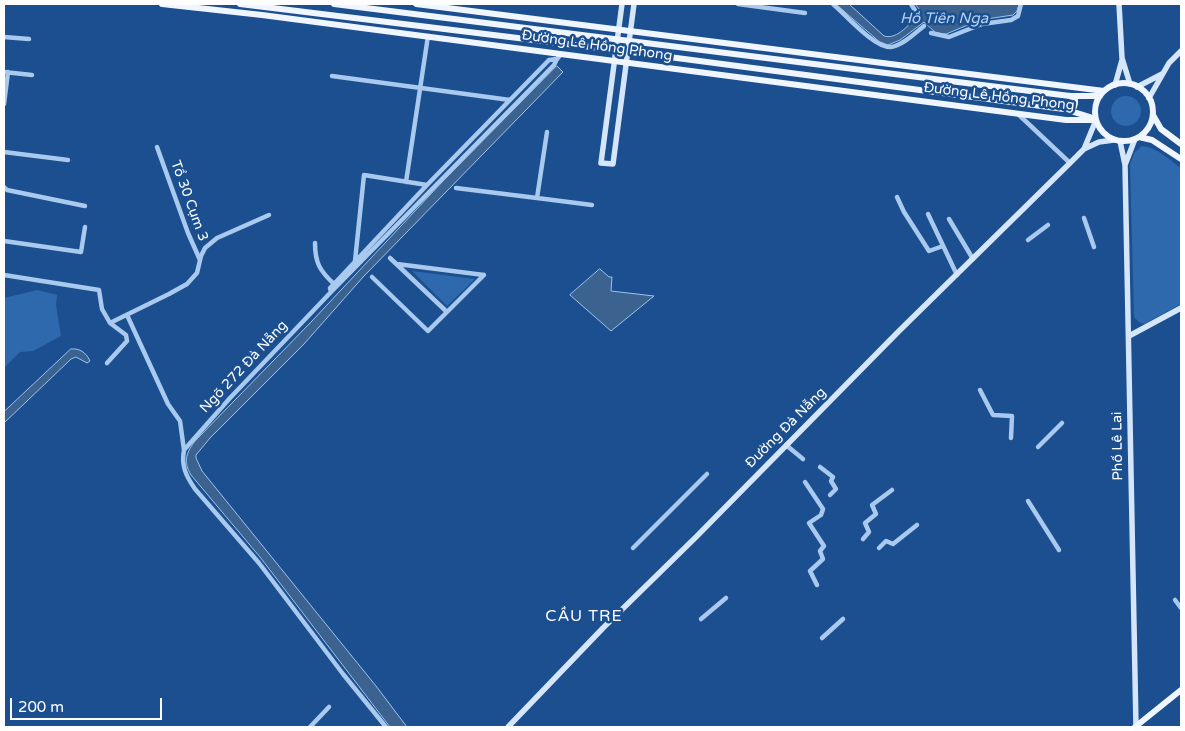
<!DOCTYPE html>
<meta charset="utf-8">
<style>
body{margin:0}
#map{position:relative;width:1185px;height:731px;overflow:hidden;background:#1b4f8f;font-family:"Varela Round",sans-serif}
canvas{display:block}
.frame{position:absolute;inset:0;border:5px solid #fff;pointer-events:none}
.scale{position:absolute;left:10px;top:698px;width:152px;height:22px;box-sizing:border-box;border:2px solid #fff;border-top:0;padding-left:6px;font-size:15px;line-height:18px;white-space:nowrap;color:#fff;-webkit-text-stroke:4px #1b4f8f;paint-order:stroke}
</style>
<div id="map">
<canvas width="1185" height="731"></canvas>
<div class="frame"></div>
<div class="scale">200 m</div>
</div>
<script>
const c = document.querySelector('canvas').getContext('2d');
c.lineJoin = 'round';
function fill(path, color) { c.fillStyle = color; c.fill(path, 'evenodd'); }
function trace(path, color, width, dash) { c.strokeStyle = color; c.lineWidth = width; c.lineCap = dash ? 'butt' : 'round'; c.setLineDash(dash || []); c.stroke(path); }
function label(font, color, halo, rows, align = 'center') {
  c.font = font + ' "Varela Round",sans-serif'; c.lineWidth = 5; c.setLineDash([]); c.textBaseline = 'middle'; c.strokeStyle = halo; c.fillStyle = color; for (const [text, x, y, turn = 0] of rows) {
    c.save(); c.translate(x, y); c.rotate((+turn || 0) * Math.PI / 180); c.textAlign = isNaN(turn) ? turn : align; if (halo) c.strokeText(text, 0, 0); c.fillText(text, 0, 0); c.restore();
  }
}
const green = new Path2D(`
 M1111 111a15 15 0 1 1 30 0a15 15 0 1 1-30 0Z
 M 1142,146 C 1157,147 1169,160 1181,168 L 1181,304 L 1144,324 L 1139,322 L 1134,317 L 1130,165 L 1134,153 Z
 M 412,271 L 475,279 L 447,306 Z
 M 37,290 L 57,295 L 56,305 L 61,336 L 33,351 L 20,352 L 4,368 L 4,298 Z`);
const water = new Path2D(`
 M 836,4 L 849,4 L 884,36 C 898,40 910,23 919,14 L 920,10 L 915,4 L 1019,4 L 1017,11 L 1013,15 L 980,20 L 946,34 L 936,33 L 924,22 L 900,40 L 888,45 L 880,42 Z
 M 557,66 L 563,72 L 364,276 L 304,344 L 210,438 L 196,455 L 196,458 L 202,471 L 376,686 L 407,727 L 390,727 L 260,557 L 191,475 C 183,462 186,452 196,440 L 312,321 L 444,180 Z
 M 600,269 L 609,277 L 612,277 L 611,291 L 654,296 L 611,331 L 570,295 Z
 M 71,349 C 79,348 86,352 90,361 L 87,363 L 76,357 L 71,359 L 4,423 L 4,412 Z`);
const street = new Path2D(`
 M 738,4 L 805,13
 M 833,4 C 846,15 874,48 891,47 C 902,46 915,33 924,26
 M 911,4 L 916,12
 M 931,33 L 949,37 L 982,24 L 1011,20 L 1018,16 L 1021,4
 M 4,37 L 29,39
 M 4,72 L 32,75
 M 332,76 L 510,100
 M 4,104 L 8,72
 M 1018,114 L 1070,163
 M 157,147 L 188,233 L 200,260
 M 4,152 L 68,160
 M 406,182 L 428,36
 M 4,187 L 7,190 L 85,206
 M 456,188 L 537,198 L 547,132
 M 897,197 L 904,212 L 929,251 L 943,246
 M 537,198 L 592,205
 M 928,214 L 957,275
 M 1084,218 L 1094,247
 M 949,219 L 973,259
 M 1028,240 L 1048,225
 M 4,241 L 81,252 L 85,227
 M 315,243 C 315,263 320,271 334,284
 M 390,258 L 447,312
 M 355,261 L 364,175 L 427,185
 M 397,264 L 484,275
 M 4,275 L 99,290 L 102,309 L 110,323 L 169,294 L 187,284 L 197,273 L 201,256 L 205,248 L 217,238 L 269,215
 M 372,277 L 428,331 L 484,275
 M 331,292 L 554,65 L 557,59
 M 127,315 L 168,404 L 180,421 L 184,450
 M 107,363 L 127,341 L 126,335 L 110,323
 M 980,390 L 993,415 L 1012,416 L 1011,438
 M 786,445 L 803,459
 M 1038,447 L 1062,423
 M 820,467 L 833,477 L 831,481 L 836,489 L 830,495
 M 805,482 L 823,509 L 821,515 L 809,523 L 824,546 L 820,551 L 823,559 L 810,571 L 817,585
 M 1028,501 L 1059,550
 M 863,539 L 869,532 L 865,523 L 876,514 L 872,505 L 892,490
 M 633,548 L 707,474
 M 879,548 L 886,541 L 893,544 L 917,525
 M 1175,600 L 1181,608
 M 701,619 L 726,598
 M 822,638 L 843,619
 M 310,727 L 329,707
 M 386,727 L 343,674 L 259,563 L 195,489 C 186,476 181,466 184,450 L 230,398 L 331,292 L 330,288 L 334,284 L 427,185 L 549,60 L 557,59 L 561,54`);
const secondary = new Path2D(`
 M 622,4 L 601,163 L 613,164 L 634,4
 M 1119,4 L 1122,58 L 1130,84
 M 1115,85 L 1122,60
 M 1137,87 L 1162,74
 M 1149,98 L 1169,63 L 1181,51
 M 1120,141 L 1125,165 L 1136,727
 M 1084,149 L 1099,142 L 1114,140
 M 1125,165 L 1135,139
 M 1129,336 L 1181,308
 M 508,727 L 603,628 L 696,537 L 899,331 L 1070,163 L 1084,149 L 1096,120`);
const primary = new Path2D(`
 M 162,4 L 262,15 L 1066,120 L 1096,120
 M 240,4 L 616,50 L 1064,109 L 1090,117
 M 334,4 L 1070,96 L 1100,96
 M 416,4 L 1104,91
 M1095 112a29 29 0 1 1 58 0a29 29 0 1 1-58 0Z
 M 1068,109 L 1074,107 L 1075,103 L 1075,100 L 1070,96
 M 1153,115 L 1161,129 L 1181,144
 M 1139,137 L 1152,140 L 1181,159
 M 1135,727 L 1181,690`);
const streetNames = [
 ["Đường Lê Hồng Phong",597,46,8],
 ["Đường Lê Hồng Phong",999,97,7],
 ["Tổ 30 Cụm 3",189,201,70],
 ["Ngõ 272 Đà Nẵng",244,367,-47],
 ["Đường Đà Nẵng",786,428,-45],
 ["Phố Lê Lai",1118,446,-91]
];
const waterNames = [
 ["Hồ Tiên Nga",944,19]
];
const quarterNames = [
 ["CẦU TRE",584,617]
];
fill(green, '#2e69ad');
fill(water, '#3c6290');
trace(water, '#9cc4f0', 1);
trace(street, '#a9c9ee', 4.5);
trace(secondary, '#d6e6fa', 5.5);
trace(primary, '#f0f6ff', 6);
label('14px', '#fff', '#1b4f8f', streetNames);
label('italic 15px', '#b5d3f5', '#1b4f8f', waterNames);
c.letterSpacing = '1px';
label('16px', '#fff', '#1b4f8f', quarterNames);
c.letterSpacing = '0px';
</script>
